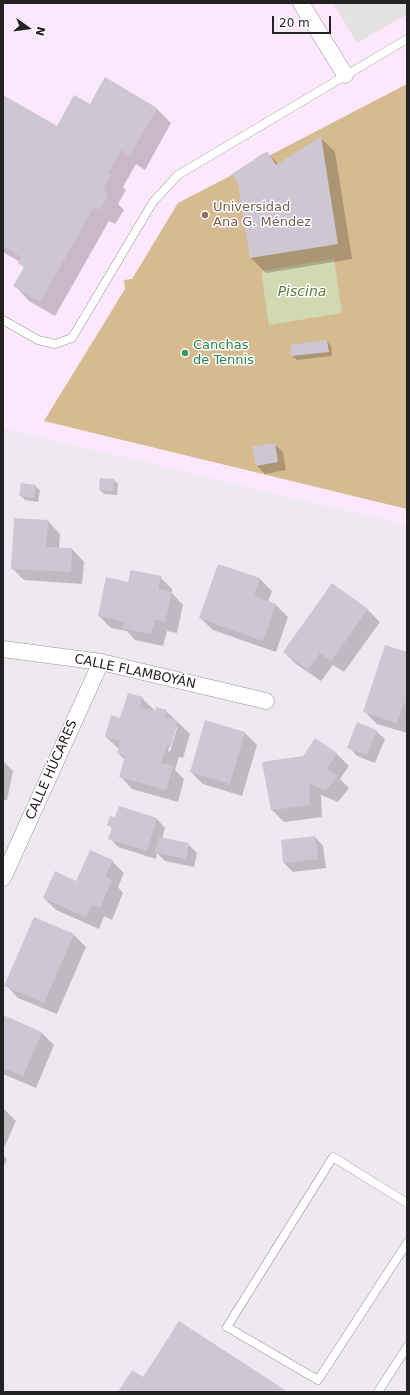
<!DOCTYPE html>
<meta charset="utf-8">
<style>
body{margin:0}
#map{position:relative;width:410px;height:1395px;overflow:hidden;background:#eee9f1;font-family:"DejaVu Sans",sans-serif}
canvas{display:block}
.frame{position:absolute;inset:0;border:4px solid #222;pointer-events:none}
.north{position:absolute;left:8px;top:8px;width:40px;height:40px;-webkit-text-stroke:3px #fff;paint-order:stroke;rotate:104deg;font-size:11px;font-weight:700;line-height:16px;text-align:center;color:#222}
.north::after{content:'';display:block;margin:auto;width:14px;height:18px;background:#222;clip-path:polygon(50% 0,100% 100%,50% 72%,0 100%)}
.scale{position:absolute;left:272px;top:16px;width:59px;height:18px;box-sizing:border-box;border:2px solid #222;border-top:0;padding-left:5px;font-size:12px;line-height:14px;white-space:nowrap;color:#222;-webkit-text-stroke:3px #fff;paint-order:stroke}
</style>
<div id="map">
<canvas width="410" height="1395"></canvas>
<div class="frame"></div>
<div class="north">N</div>
<div class="scale">20 m</div>
</div>
<script>
const c = document.querySelector('canvas').getContext('2d');
c.lineJoin = 'round';
function fill(path, color) { c.fillStyle = color; c.fill(path, 'evenodd'); }
function trace(path, color, width, dash) { c.strokeStyle = color; c.lineWidth = width; c.lineCap = dash ? 'butt' : 'round'; c.setLineDash(dash || []); c.stroke(path); }
function label(font, color, halo, rows, align = 'center') {
  c.font = font + ' "DejaVu Sans",sans-serif'; c.lineWidth = 3; c.setLineDash([]); c.textBaseline = 'middle'; c.strokeStyle = halo; c.fillStyle = color; for (const [text, x, y, turn = 0] of rows) {
    c.save(); c.translate(x, y); c.rotate((+turn || 0) * Math.PI / 180); c.textAlign = isNaN(turn) ? turn : align; if (halo) c.strokeText(text, 0, 0); c.fillText(text, 0, 0); c.restore();
  }
}
const education = new Path2D(`
 M 3,3 L 407,3 L 407,525 L 3,428 Z`);
const pitch = new Path2D(`
 M 407,84 L 407,509 L 44,421 L 125,289 L 124,280 L 132,279 L 178,203 Z`);
const parking = new Path2D(`
 M 333,3 L 407,3 L 407,14 L 357,43 Z`);
const water = new Path2D(`
 M 334,259 L 342,313 L 269,325 L 261,271 Z`);
const shadow = new Path2D(`
 M 105,79 L 157,109 L 171,123 L 145,170 L 136,164 L 123,187 L 126,190 L 118,204 L 124,210 L 115,224 L 109,221 L 55,316 L 29,301 L 15,286 L 25,268 L 19,263 L 20,262 L 3,252 L 3,96 L 57,128 L 90,106 Z
 M 320,137 L 335,152 L 352,259 L 266,273 L 251,258 L 239,183 L 267,152 L 279,165 Z
 M 327,341 L 331,346 L 332,356 L 297,360 L 292,356 Z
 M 274,444 L 283,452 L 286,470 L 265,474 L 257,466 Z
 M 114,480 L 118,484 L 117,495 L 104,494 L 100,490 Z
 M 35,486 L 40,490 L 38,502 L 25,500 L 20,495 Z
 M 48,521 L 60,534 L 59,549 L 72,549 L 84,562 L 82,584 L 24,580 L 12,568 Z
 M 219,565 L 260,579 L 272,591 L 268,602 L 276,605 L 288,617 L 276,652 L 213,630 L 200,618 Z
 M 160,577 L 172,589 L 172,593 L 183,605 L 177,633 L 167,631 L 163,646 L 135,640 L 127,631 L 111,628 L 99,616 L 129,583 Z
 M 332,585 L 368,610 L 380,622 L 344,672 L 333,665 L 321,681 L 296,664 L 284,652 Z
 M 407,653 L 407,733 L 377,724 L 365,712 Z
 M 142,698 L 154,710 L 154,712 L 166,711 L 190,734 L 183,758 L 179,757 L 175,770 L 184,779 L 178,802 L 132,789 L 120,776 L 125,760 L 118,753 L 119,749 L 106,737 L 121,719 ZM 176,726 L 177,728 L 170,752 L 168,751 Z
 M 376,731 L 385,739 L 375,763 L 357,756 L 349,747 Z
 M 245,733 L 257,745 L 242,796 L 203,784 L 191,772 Z
 M 316,739 L 337,754 L 349,766 L 340,779 L 349,788 L 338,802 L 321,795 L 322,817 L 284,822 L 272,810 Z
 M 3,761 L 13,771 L 7,800 L 3,800 Z
 M 120,807 L 157,819 L 165,828 L 162,839 L 188,844 L 197,853 L 194,867 L 165,861 L 157,853 L 156,859 L 118,847 L 110,838 L 113,829 L 108,825 L 116,819 Z
 M 315,837 L 323,846 L 326,868 L 293,872 L 284,863 L 282,841 Z
 M 112,861 L 124,873 L 118,887 L 123,893 L 112,920 L 104,916 L 99,929 L 56,910 L 44,898 L 77,882 Z
 M 35,918 L 74,935 L 86,947 L 57,1014 L 18,998 L 6,985 Z
 M 3,1016 L 42,1033 L 54,1045 L 36,1088 L 3,1074 Z
 M 3,1108 L 16,1121 L 3,1150 Z
 M 3,1155 L 7,1159 L 3,1168 Z`);
const building = new Path2D(`
 M 105,77 L 157,108 L 130,156 L 121,150 L 108,173 L 112,174 L 103,190 L 109,194 L 100,210 L 94,207 L 40,302 L 13,286 L 24,267 L 18,263 L 21,257 L 3,246 L 3,95 L 57,126 L 74,95 L 90,104 Z
 M 321,136 L 338,244 L 250,258 L 238,184 L 232,174 L 267,151 L 276,165 Z
 M 327,340 L 329,352 L 291,356 L 290,345 Z
 M 275,443 L 278,462 L 256,466 L 252,447 Z
 M 100,478 L 114,479 L 113,491 L 99,490 Z
 M 21,483 L 36,485 L 34,498 L 19,496 Z
 M 14,518 L 48,520 L 46,547 L 72,548 L 71,572 L 11,569 Z
 M 218,564 L 260,578 L 254,596 L 276,604 L 263,641 L 199,618 Z
 M 131,570 L 161,576 L 158,589 L 172,592 L 165,622 L 155,619 L 151,634 L 122,628 L 124,622 L 98,616 L 106,577 L 128,582 Z
 M 332,583 L 368,609 L 331,661 L 320,653 L 308,670 L 283,652 Z
 M 385,645 L 407,652 L 407,704 L 404,703 L 397,723 L 363,712 Z
 M 128,693 L 143,697 L 140,707 L 155,711 L 156,707 L 167,710 L 165,717 L 178,721 L 171,747 L 167,745 L 161,763 L 173,766 L 166,790 L 119,777 L 125,756 L 117,753 L 120,741 L 105,737 L 111,715 L 120,718 Z
 M 205,720 L 245,732 L 230,784 L 190,772 Z
 M 357,722 L 377,730 L 367,755 L 347,748 Z
 M 315,738 L 337,753 L 327,769 L 338,776 L 325,791 L 309,783 L 310,805 L 271,810 L 262,762 L 303,756 Z
 M 119,806 L 157,818 L 147,851 L 108,839 L 112,827 L 107,825 L 110,816 L 115,817 Z
 M 315,836 L 318,859 L 283,863 L 281,840 Z
 M 159,837 L 189,843 L 186,859 L 155,852 Z
 M 90,850 L 113,860 L 105,877 L 112,880 L 100,908 L 92,905 L 86,917 L 43,898 L 55,871 L 76,881 Z
 M 34,917 L 74,934 L 44,1003 L 4,986 Z
 M 3,1015 L 42,1032 L 23,1076 L 3,1068 Z
 M 179,1321 L 288,1392 L 118,1392 L 132,1370 L 143,1377 Z`);
const service = new Path2D(`
 M 3,320 L 38,340 L 55,344 L 72,338 L 153,202 L 178,175 L 407,39
 M 407,1203 L 333,1157 L 227,1327 L 318,1380 L 407,1243
 M 378,1392 L 407,1347`);
const minor = new Path2D(`
 M 301,3 L 345,75
 M 3,649 L 101,662 L 266,701
 M 3,878 L 101,662`);
const markers = [
 [205,215,4,"#8d6e63"],
 [185,353,4,"#2e9e5b"]
];
const educationNames = [
 ["Universidad",213,208],
 ["Ana G. Méndez",213,223]
];
const leisureNames = [
 ["Canchas",193,346],
 ["de Tennis",193,361]
];
const streetNames = [
 ["CALLE FLAMBOYÁN",135,672,12],
 ["CALLE HÚCARES",52,770,-66]
];
const waterNames = [
 ["Piscina",302,292]
];
fill(education, '#fce7fc');
fill(pitch, '#d7bb90');
fill(parking, '#e2e2e2');
fill(water, '#d0d9af');
fill(shadow, '#0003');
fill(building, '#cdc7d3');
trace(service, '#969696', 9);
trace(minor, '#969696', 17);
trace(service, '#fff', 8);
trace(minor, '#fff', 16);
for (const [x, y, r, color] of markers) { const dot = new Path2D(); dot.arc(x, y, r, 0, 2 * Math.PI); c.fillStyle = color; c.fill(dot); trace(dot, '#fff', 1.5); }
label('13px', '#785e54', '#fff', educationNames, 'left');
label('13px', '#27864d', '#fff', leisureNames, 'left');
label('13px', '#222', '#fff', streetNames);
label('italic 14px', '#5f7b41', '#fff', waterNames);
</script>
